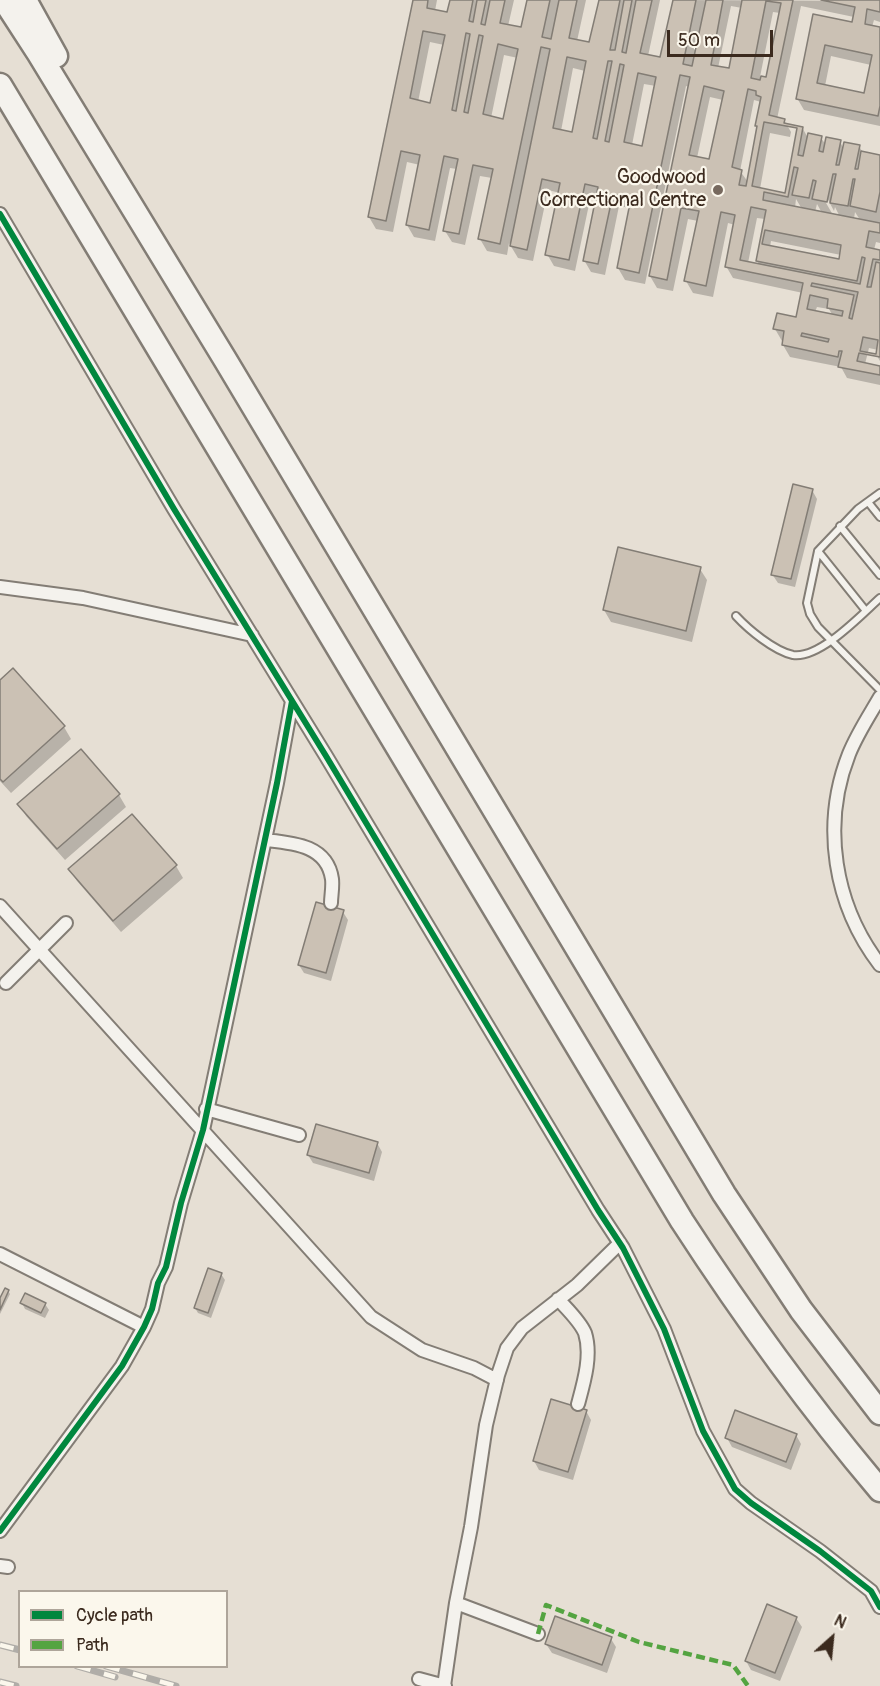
<!DOCTYPE html>
<style>
body{margin:0}
#map{position:relative;width:880px;height:1686px;overflow:hidden;background:#e6dfd4;font-family:Pangolin,sans-serif}
canvas{display:block}
.legend{position:absolute;left:18px;top:1590px;width:210px;height:78px;box-sizing:border-box;background:#fbf7ec;border:2px solid #aea59a;margin:0;padding:8px 10px;list-style:none;font-size:18px;color:#3b2a1e}
.legend li{display:flex;align-items:center;gap:12px;height:30px}
.legend b{width:30px;border:2px solid #aea59a}
.north{position:absolute;left:802px;top:1608px;width:60px;height:60px;-webkit-text-stroke:4px #fbf7ec;paint-order:stroke;rotate:27deg;font-size:16px;font-weight:700;line-height:24px;text-align:center;color:#3b2a1e}
.north::after{content:'';display:block;margin:auto;width:21px;height:27px;background:#3b2a1e;clip-path:polygon(50% 0,100% 100%,50% 72%,0 100%)}
.scale{position:absolute;left:667px;top:30px;width:106px;height:27px;box-sizing:border-box;border:3px solid #3b2a1e;border-top:0;padding-left:8px;font-size:18px;line-height:21px;white-space:nowrap;color:#3b2a1e;-webkit-text-stroke:4px #fbf7ec;paint-order:stroke}
</style>
<div id="map">
<canvas width="880" height="1686"></canvas>
<ul class="legend">
<li><b style="height:8px;background:#00873e"></b>Cycle path</li>
<li><b style="height:8px;background:#54a441"></b>Path</li>
</ul>
<div class="north">N</div>
<div class="scale">50 m</div>
</div>
<script>
const c = document.querySelector('canvas').getContext('2d');
c.lineJoin = 'round';
function fill(path, color) { c.fillStyle = color; c.fill(path, 'evenodd'); }
function trace(path, color, width, dash) { c.strokeStyle = color; c.lineWidth = width; c.lineCap = dash ? 'butt' : 'round'; c.setLineDash(dash || []); c.stroke(path); }
function label(font, color, halo, rows, align = 'center') {
  c.font = font + ' Pangolin,sans-serif'; c.lineWidth = 4.5; c.setLineDash([]); c.textBaseline = 'middle'; c.strokeStyle = halo; c.fillStyle = color; for (const [text, x, y, turn = 0] of rows) {
    c.save(); c.translate(x, y); c.rotate((+turn || 0) * Math.PI / 180); c.textAlign = isNaN(turn) ? turn : align; if (halo) c.strokeText(text, 0, 0); c.fillText(text, 0, 0); c.restore();
  }
}
const shadow = new Path2D(`
 M 414,0 L 437,0 L 435,11 L 448,14 L 451,0 L 514,0 L 508,26 L 522,29 L 528,0 L 586,0 L 577,41 L 591,44 L 600,0 L 660,0 L 648,56 L 662,59 L 675,0 L 880,1 L 880,22 L 874,20 L 872,27 L 880,29 L 880,126 L 804,110 L 797,98 L 815,16 L 853,24 L 854,17 L 801,6 L 777,119 L 784,120 L 791,132 L 790,137 L 770,133 L 760,189 L 786,194 L 803,129 L 808,138 L 821,138 L 826,145 L 840,142 L 844,149 L 859,146 L 863,153 L 880,157 L 880,243 L 876,242 L 874,250 L 880,251 L 880,361 L 877,356 L 878,350 L 869,348 L 865,364 L 880,368 L 880,385 L 847,378 L 841,367 L 790,357 L 783,345 L 784,341 L 782,341 L 775,329 L 797,319 L 803,293 L 733,278 L 726,266 L 735,225 L 728,223 L 713,297 L 693,293 L 686,281 L 698,221 L 688,219 L 673,291 L 657,288 L 650,276 L 689,87 L 686,86 L 645,284 L 625,280 L 618,268 L 630,208 L 619,206 L 605,275 L 591,272 L 584,260 L 597,197 L 591,195 L 575,271 L 554,266 L 547,254 L 560,193 L 548,190 L 533,261 L 518,258 L 509,243 L 507,255 L 487,251 L 480,239 L 492,178 L 480,176 L 465,245 L 452,242 L 445,231 L 457,169 L 450,168 L 435,241 L 414,237 L 407,225 L 420,165 L 407,162 L 393,232 L 376,229 L 369,217 ZM 731,6 L 742,8 L 730,70 L 718,68 ZM 773,12 L 780,13 L 767,79 L 760,77 ZM 430,42 L 444,45 L 431,105 L 418,102 ZM 504,55 L 518,58 L 504,121 L 491,118 ZM 831,56 L 871,65 L 865,95 L 825,86 ZM 573,68 L 585,71 L 573,133 L 561,131 ZM 644,84 L 656,86 L 643,147 L 632,145 ZM 710,97 L 723,100 L 710,161 L 697,158 ZM 754,100 L 761,102 L 757,126 L 758,129 L 748,182 L 740,171 ZM 825,194 L 834,211 L 835,207 L 840,217 L 833,215 L 822,196 ZM 796,199 L 802,209 L 795,208 ZM 817,204 L 822,213 L 815,212 ZM 855,212 L 860,220 L 854,219 ZM 757,218 L 765,219 L 757,261 L 760,266 L 748,263 ZM 771,241 L 841,255 L 840,261 L 770,247 ZM 817,307 L 829,309 L 833,316 L 815,312 Z
 M 812,490 L 817,499 L 795,587 L 778,583 L 772,574 Z
 M 700,569 L 707,580 L 692,642 L 611,622 L 604,610 Z
 M 13,670 L 64,727 L 71,739 L 11,793 L 0,781 L 0,682 Z
 M 81,751 L 119,795 L 126,807 L 65,860 L 26,816 L 19,804 Z
 M 132,816 L 176,866 L 183,878 L 121,932 L 77,881 L 70,870 Z
 M 343,912 L 348,920 L 331,981 L 304,973 L 299,965 Z
 M 377,1143 L 382,1152 L 374,1181 L 313,1163 L 308,1155 Z
 M 221,1274 L 225,1280 L 211,1318 L 198,1313 L 195,1308 Z
 M 8,1291 L 10,1294 L 0,1314 L 0,1301 Z
 M 22,1303 L 45,1304 L 49,1310 L 45,1318 L 25,1309 Z
 M 586,1411 L 591,1420 L 573,1480 L 539,1470 L 534,1461 Z
 M 796,1435 L 801,1444 L 791,1470 L 732,1447 L 727,1438 Z
 M 796,1618 L 802,1627 L 780,1681 L 751,1670 L 746,1661 Z
 M 611,1639 L 616,1647 L 607,1673 L 552,1653 L 546,1644 Z`);
const building = new Path2D(`
 M 413,0 L 428,0 L 427,8 L 447,12 L 450,0 L 473,0 L 469,21 L 473,22 L 477,0 L 486,0 L 481,24 L 485,25 L 490,0 L 505,0 L 500,23 L 521,27 L 527,0 L 550,0 L 542,37 L 551,39 L 559,0 L 577,0 L 569,38 L 589,42 L 599,0 L 620,0 L 610,50 L 615,50 L 624,0 L 632,0 L 622,52 L 626,53 L 636,0 L 652,0 L 640,53 L 660,57 L 673,0 L 696,0 L 683,64 L 692,66 L 706,0 L 723,0 L 711,65 L 729,68 L 742,0 L 793,0 L 769,115 L 785,119 L 784,123 L 803,127 L 798,155 L 803,156 L 808,133 L 822,136 L 819,151 L 823,152 L 826,137 L 841,140 L 836,165 L 839,165 L 844,142 L 860,145 L 855,169 L 858,169 L 861,151 L 880,155 L 880,192 L 876,212 L 850,206 L 855,179 L 853,179 L 848,206 L 830,203 L 836,174 L 833,174 L 827,202 L 812,199 L 816,181 L 813,180 L 809,198 L 792,195 L 798,168 L 794,167 L 788,197 L 764,192 L 763,200 L 880,223 L 880,233 L 869,231 L 866,247 L 880,250 L 880,260 L 873,259 L 867,287 L 871,287 L 876,262 L 880,263 L 880,357 L 859,353 L 857,361 L 880,366 L 880,375 L 838,367 L 842,351 L 839,351 L 838,357 L 782,345 L 784,331 L 773,329 L 777,313 L 796,317 L 803,283 L 725,267 L 735,215 L 721,212 L 706,286 L 684,281 L 699,211 L 681,208 L 667,280 L 649,276 L 690,77 L 680,75 L 639,273 L 617,268 L 631,198 L 613,194 L 598,264 L 583,261 L 598,187 L 585,184 L 569,260 L 545,255 L 560,183 L 542,179 L 527,250 L 510,246 L 550,49 L 541,47 L 500,244 L 478,239 L 493,169 L 473,165 L 459,234 L 443,231 L 458,159 L 444,156 L 429,230 L 406,225 L 420,155 L 401,151 L 386,221 L 368,217 ZM 766,1 L 781,3 L 766,77 L 761,76 L 760,80 L 751,78 ZM 423,31 L 445,35 L 430,103 L 410,98 ZM 466,33 L 470,34 L 456,111 L 452,110 ZM 479,35 L 483,36 L 468,113 L 464,112 ZM 498,44 L 518,49 L 503,119 L 483,114 ZM 567,57 L 586,61 L 572,132 L 553,128 ZM 608,61 L 612,61 L 597,139 L 593,138 ZM 620,64 L 624,65 L 609,142 L 605,141 ZM 638,73 L 656,77 L 642,146 L 624,142 ZM 704,86 L 724,91 L 709,159 L 689,155 ZM 748,89 L 756,91 L 756,95 L 761,97 L 755,126 L 757,126 L 746,186 L 739,185 L 742,170 L 732,167 ZM 764,122 L 797,128 L 785,193 L 752,186 ZM 751,207 L 766,210 L 756,261 L 857,281 L 862,257 L 865,258 L 860,284 L 740,260 ZM 765,230 L 841,245 L 839,259 L 762,244 ZM 812,283 L 858,292 L 852,319 L 849,318 L 854,295 L 811,286 ZM 810,295 L 828,299 L 827,308 L 843,311 L 842,316 L 807,309 ZM 802,333 L 829,339 L 828,342 L 801,336 ZM 863,337 L 878,340 L 876,354 L 860,351 Z
 M 821,0 L 880,0 L 880,12 L 867,9 L 865,24 L 880,27 L 880,106 L 878,116 L 796,99 L 813,14 L 852,22 L 855,7 ZM 825,45 L 872,55 L 864,93 L 817,83 Z
 M 793,484 L 813,489 L 791,579 L 771,575 Z
 M 618,547 L 701,567 L 686,631 L 603,610 Z
 M 13,668 L 65,726 L 3,782 L 0,779 L 0,680 Z
 M 81,749 L 120,794 L 57,849 L 17,804 Z
 M 132,814 L 177,865 L 113,921 L 68,869 Z
 M 316,902 L 344,910 L 326,973 L 298,965 Z
 M 316,1124 L 378,1142 L 369,1173 L 307,1155 Z
 M 208,1268 L 222,1273 L 208,1313 L 194,1308 Z
 M 5,1288 L 9,1290 L 0,1310 L 0,1298 Z
 M 25,1293 L 46,1303 L 41,1313 L 20,1303 Z
 M 551,1399 L 587,1410 L 568,1472 L 533,1461 Z
 M 735,1410 L 797,1434 L 786,1462 L 725,1438 Z
 M 767,1604 L 797,1617 L 775,1673 L 745,1661 Z
 M 555,1616 L 612,1637 L 602,1665 L 545,1644 Z`);
const lane = new Path2D(`
 M 880,493 L 858,509 L 818,551 L 807,603 L 810,614 L 818,627 L 880,690
 M 868,502 L 880,517
 M 840,526 L 880,575
 M 818,551 L 866,611
 M 736,616 C 748,629 774,651 793,655 C 820,659 861,615 880,598`);
const street = new Path2D(`
 M 0,214 L 174,509 L 326,756 L 598,1210 L 623,1248 L 664,1329 L 703,1431 L 735,1489 L 751,1503 L 820,1551 L 871,1591 L 880,1607
 M 0,587 L 83,598 L 252,635
 M 880,697 C 869,716 857,734 849,754 C 821,825 834,905 880,965
 M 265,840 C 293,843 327,845 332,879 C 333,887 331,896 331,903
 M 0,906 L 371,1317 L 422,1350 L 474,1368 L 497,1380
 M 6,983 L 66,923
 M 206,1109 L 299,1135
 M 0,1254 L 144,1327
 M 558,1299 C 567,1309 580,1321 585,1333 C 592,1355 584,1382 578,1404
 M 0,1531 L 122,1366 L 144,1327 L 152,1309 L 158,1283 L 166,1267 L 181,1203 L 203,1130 L 277,783 L 292,701
 M 0,1566 L 8,1567
 M 456,1603 L 538,1634
 M 419,1679 L 445,1686
 M 444,1686 L 456,1603 L 471,1527 L 486,1425 L 498,1375 L 507,1348 L 522,1328 L 577,1285 L 620,1243`);
const highway = new Path2D(`
 M 4,0 L 39,54 L 226,361 L 724,1194 L 801,1310 L 880,1413
 M 25,0 L 56,56
 M 0,85 L 682,1221 C 743,1315 808,1405 880,1490`);
const rail = new Path2D(`
 M 0,1645 L 20,1650
 M 77,1666 L 115,1677
 M 106,1666 L 176,1686
 M 0,1682 L 16,1686`);
const quiet = new Path2D(`
 M 538,1634 L 546,1605 L 639,1642 L 733,1665 L 748,1686`);
const cycleway = new Path2D(`
 M 0,214 L 174,509 L 326,756 L 598,1210 L 623,1248 L 664,1329 L 703,1431 L 735,1489 L 751,1503 L 820,1551 L 871,1591 L 880,1607
 M 0,1531 L 122,1366 L 144,1327 L 152,1309 L 158,1283 L 166,1267 L 181,1203 L 203,1130 L 277,783 L 292,701`);
const markers = [
 [718,190,6,"#77695e"]
];
const poiNames = [
 ["Goodwood",706,178],
 ["Correctional Centre",706,201]
];
fill(shadow, '#0003');
fill(building, '#cbc1b4');
trace(building, '#837d75', 1.5);
trace(lane, '#837d75', 10);
trace(street, '#837d75', 16);
trace(highway, '#837d75', 27);
trace(lane, '#f4f2ed', 6);
trace(street, '#f4f2ed', 12);
trace(highway, '#f4f2ed', 22);
trace(rail, '#b0ada8', 7);
trace(rail, '#fbf7ec', 4.5, [14]);
trace(quiet, '#54a441', 4.5, [9, 4.5]);
trace(cycleway, '#00873e', 6);
for (const [x, y, r, color] of markers) { const dot = new Path2D(); dot.arc(x, y, r, 0, 2 * Math.PI); c.fillStyle = color; c.fill(dot); trace(dot, '#fbf7ec', 2); }
label('20px', '#3b2a1e', '#fbf7ec', poiNames, 'right');
</script>
